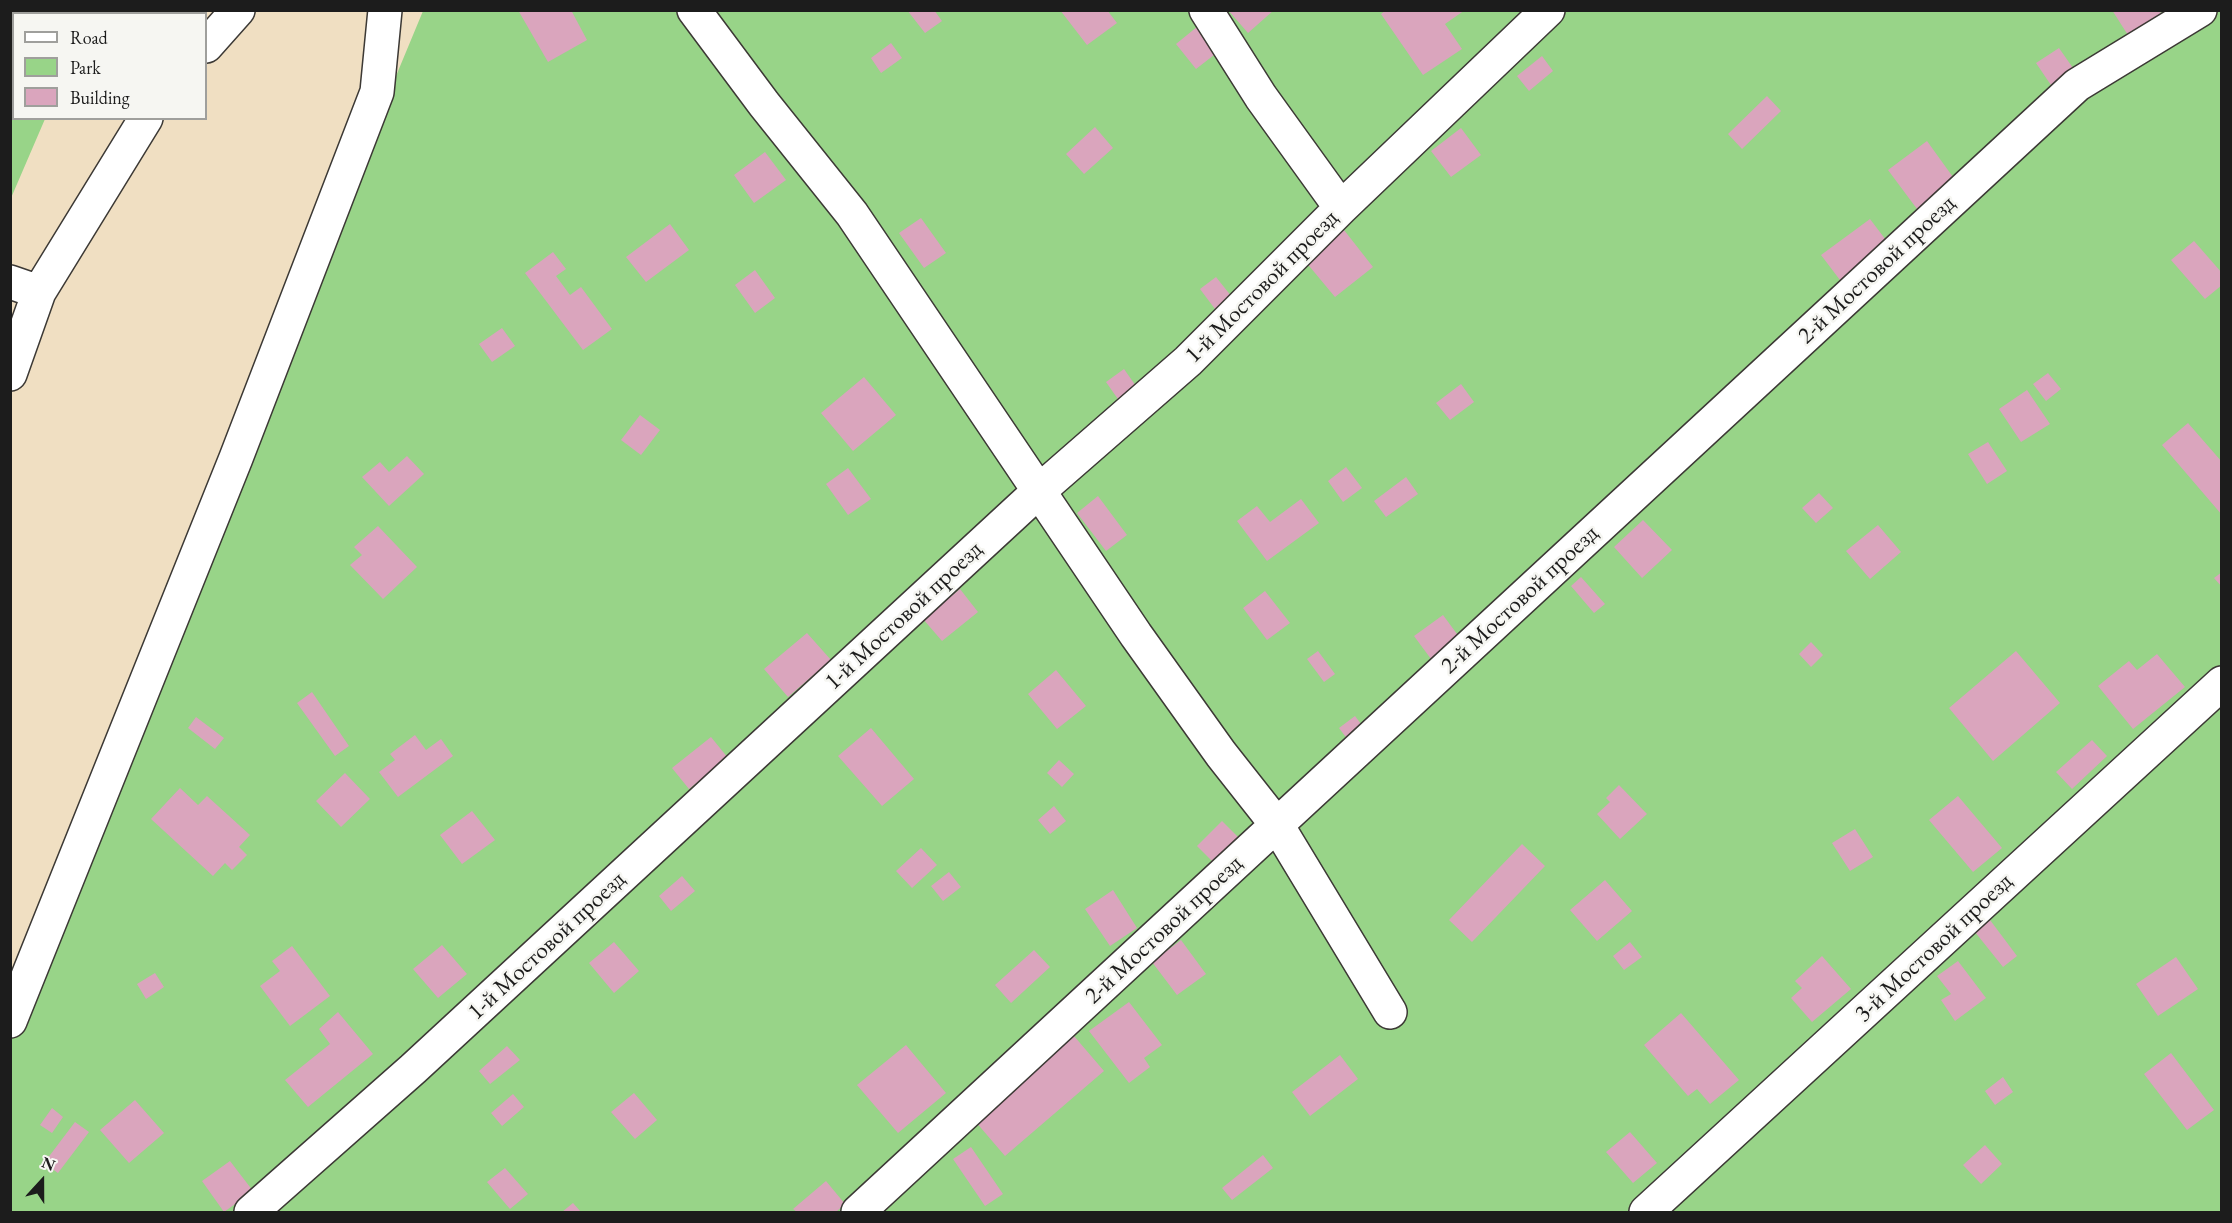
<!DOCTYPE html>
<meta charset="utf-8">
<style>
body{margin:0}
#map{position:relative;width:2232px;height:1223px;overflow:hidden;background:#f0dfc2;font-family:"EB Garamond",serif}
canvas{display:block}
.frame{position:absolute;inset:0;border:12px solid #1c1c1c;pointer-events:none}
.legend{position:absolute;left:12px;top:12px;width:195px;height:108px;box-sizing:border-box;background:#f6f6f2;border:2px solid #9f9f9c;margin:0;padding:8px 10px;list-style:none;font-size:18px;color:#1c1c1c}
.legend li{display:flex;align-items:center;gap:12px;height:30px}
.legend b{width:30px;border:2px solid #9f9f9c}
.north{position:absolute;left:12px;top:1151px;width:60px;height:60px;-webkit-text-stroke:4px #f6f6f2;paint-order:stroke;rotate:21deg;font-size:16px;font-weight:700;line-height:24px;text-align:center;color:#1c1c1c}
.north::after{content:'';display:block;margin:auto;width:21px;height:27px;background:#1c1c1c;clip-path:polygon(50% 0,100% 100%,50% 72%,0 100%)}
</style>
<div id="map">
<canvas width="2232" height="1223"></canvas>
<div class="frame"></div>
<ul class="legend">
<li><b style="height:8px;background:#fff"></b>Road</li>
<li><b style="height:16px;background:#98d488"></b>Park</li>
<li><b style="height:16px;background:#daa5bd"></b>Building</li>
</ul>
<div class="north">N</div>
</div>
<script>
const c = document.querySelector('canvas').getContext('2d');
c.lineJoin = 'round';
function fill(path, color) { c.fillStyle = color; c.fill(path, 'evenodd'); }
function trace(path, color, width, dash) { c.strokeStyle = color; c.lineWidth = width; c.lineCap = dash ? 'butt' : 'round'; c.setLineDash(dash || []); c.stroke(path); }
function label(font, color, halo, rows, align = 'center') {
  c.font = font + ' "EB Garamond",serif'; c.lineWidth = 5; c.setLineDash([]); c.textBaseline = 'middle'; c.strokeStyle = halo; c.fillStyle = color; for (const [text, x, y, turn = 0] of rows) {
    c.save(); c.translate(x, y); c.rotate((+turn || 0) * Math.PI / 180); c.textAlign = isNaN(turn) ? turn : align; if (halo) c.strokeText(text, 0, 0); c.fillText(text, 0, 0); c.restore();
  }
}
const green = new Path2D(`
 M 11,10 L 91,11 L 90,14 L 14,14 L 14,118 L 45,119 L 11,198 Z
 M 423,11 L 2221,11 L 2221,1212 L 11,1212 L 11,1003 Z`);
const building = new Path2D(`
 M 518,10 L 571,10 L 587,40 L 548,62 Z
 M 907,10 L 934,10 L 942,21 L 925,33 Z
 M 1060,10 L 1107,10 L 1117,23 L 1087,45 Z
 M 1228,10 L 1274,10 L 1248,33 Z
 M 1386,10 L 1465,10 L 1445,24 L 1462,49 L 1423,75 L 1381,14 Z
 M 2112,10 L 2159,10 L 2166,21 L 2133,43 Z
 M 1203,22 L 1223,48 L 1196,69 L 1176,44 Z
 M 891,43 L 902,58 L 881,73 L 871,58 Z
 M 2059,48 L 2080,78 L 2057,94 L 2036,63 Z
 M 1542,56 L 1553,71 L 1529,91 L 1517,76 Z
 M 1767,96 L 1781,111 L 1742,149 L 1728,134 Z
 M 1095,127 L 1113,148 L 1084,174 L 1066,154 Z
 M 1461,128 L 1481,155 L 1451,177 L 1431,151 Z
 M 1927,141 L 1958,184 L 1920,213 L 1888,170 Z
 M 765,152 L 786,180 L 754,203 L 734,175 Z
 M 921,218 L 946,253 L 924,268 L 899,233 Z
 M 1870,219 L 1892,248 L 1843,284 L 1821,255 Z
 M 670,224 L 689,250 L 646,282 L 626,257 Z
 M 1344,230 L 1373,267 L 1335,297 L 1305,261 Z
 M 2194,241 L 2222,273 L 2222,285 L 2205,299 L 2171,260 Z
 M 553,252 L 566,269 L 556,276 L 570,295 L 581,287 L 612,329 L 583,350 L 525,273 Z
 M 755,270 L 775,298 L 755,313 L 735,285 Z
 M 1216,277 L 1232,297 L 1215,309 L 1200,289 Z
 M 502,328 L 515,346 L 492,362 L 479,344 Z
 M 1124,369 L 1138,389 L 1120,402 L 1106,382 Z
 M 2048,373 L 2061,389 L 2046,401 L 2033,384 Z
 M 864,377 L 896,415 L 853,451 L 821,413 Z
 M 1461,384 L 1474,402 L 1450,420 L 1436,403 Z
 M 2027,390 L 2050,424 L 2021,442 L 1999,409 Z
 M 640,415 L 660,430 L 641,455 L 621,440 Z
 M 2188,423 L 2222,462 L 2222,515 L 2162,445 Z
 M 1988,442 L 2007,471 L 1987,484 L 1968,454 Z
 M 407,456 L 424,474 L 389,506 L 362,477 L 380,462 L 389,472 Z
 M 1346,467 L 1362,488 L 1343,502 L 1328,481 Z
 M 848,468 L 871,499 L 848,515 L 826,484 Z
 M 1406,477 L 1418,494 L 1386,517 L 1374,501 Z
 M 1819,493 L 1833,508 L 1816,523 L 1802,508 Z
 M 1098,496 L 1127,535 L 1106,551 L 1077,513 Z
 M 1301,499 L 1319,523 L 1267,561 L 1237,521 L 1257,506 L 1270,522 Z
 M 1643,520 L 1672,550 L 1642,578 L 1614,547 Z
 M 1878,525 L 1901,552 L 1870,579 L 1846,551 Z
 M 378,526 L 417,567 L 383,599 L 350,565 L 362,555 L 354,547 Z
 M 2222,572 L 2222,587 L 2214,578 Z
 M 1581,577 L 1605,604 L 1594,613 L 1571,586 Z
 M 960,589 L 978,612 L 942,641 L 923,619 Z
 M 1265,591 L 1290,623 L 1267,640 L 1243,608 Z
 M 1443,615 L 1460,638 L 1431,659 L 1414,636 Z
 M 807,633 L 831,660 L 788,697 L 764,669 Z
 M 1811,642 L 1823,655 L 1811,667 L 1799,654 Z
 M 1318,651 L 1335,674 L 1324,682 L 1307,659 Z
 M 2016,651 L 2060,703 L 1993,761 L 1949,708 Z
 M 2157,654 L 2185,687 L 2133,729 L 2098,686 L 2129,661 L 2137,670 Z
 M 1056,670 L 1086,706 L 1057,729 L 1028,694 Z
 M 312,692 L 349,746 L 335,756 L 297,703 Z
 M 1355,716 L 1367,732 L 1351,744 L 1339,728 Z
 M 196,717 L 224,738 L 215,749 L 188,728 Z
 M 871,728 L 914,779 L 882,806 L 838,756 Z
 M 415,735 L 426,750 L 441,739 L 453,756 L 398,797 L 379,772 L 395,760 L 390,754 Z
 M 711,737 L 728,758 L 689,789 L 672,768 Z
 M 2092,740 L 2107,756 L 2072,789 L 2056,772 Z
 M 1059,760 L 1074,774 L 1062,787 L 1047,773 Z
 M 345,773 L 370,799 L 341,827 L 316,801 Z
 M 1619,785 L 1647,814 L 1620,839 L 1597,814 L 1610,802 L 1606,798 Z
 M 180,788 L 198,805 L 207,796 L 250,835 L 239,847 L 247,855 L 232,870 L 225,863 L 213,876 L 151,819 Z
 M 1958,796 L 2002,848 L 1973,872 L 1929,820 Z
 M 1054,806 L 1066,821 L 1050,834 L 1038,820 Z
 M 472,811 L 495,840 L 462,864 L 440,835 Z
 M 1222,821 L 1238,837 L 1213,862 L 1197,846 Z
 M 1855,829 L 1873,857 L 1850,871 L 1832,843 Z
 M 1522,844 L 1545,866 L 1472,942 L 1449,920 Z
 M 921,848 L 937,865 L 912,888 L 896,871 Z
 M 949,872 L 961,887 L 943,901 L 931,886 Z
 M 682,876 L 695,891 L 671,911 L 659,896 Z
 M 1605,880 L 1632,911 L 1597,941 L 1570,910 Z
 M 1113,890 L 1137,928 L 1110,946 L 1085,909 Z
 M 1990,920 L 2017,956 L 2003,967 L 1975,932 Z
 M 1181,940 L 1206,974 L 1177,995 L 1152,962 Z
 M 614,942 L 639,971 L 614,993 L 589,963 Z
 M 1630,942 L 1642,957 L 1624,970 L 1613,956 Z
 M 442,945 L 467,974 L 438,998 L 413,969 Z
 M 292,946 L 330,996 L 290,1026 L 260,986 L 280,971 L 272,961 Z
 M 1034,950 L 1050,967 L 1011,1003 L 995,985 Z
 M 1822,956 L 1851,989 L 1812,1022 L 1791,998 L 1802,988 L 1795,981 Z
 M 2176,957 L 2198,989 L 2158,1016 L 2136,984 Z
 M 1958,961 L 1986,998 L 1955,1021 L 1941,1000 L 1951,994 L 1937,976 Z
 M 155,973 L 164,987 L 146,999 L 137,984 Z
 M 1129,1002 L 1162,1045 L 1144,1058 L 1150,1067 L 1129,1083 L 1089,1031 Z
 M 338,1012 L 373,1054 L 308,1107 L 285,1080 L 330,1044 L 319,1029 Z
 M 1681,1013 L 1739,1080 L 1710,1104 L 1697,1089 L 1688,1096 L 1644,1045 Z
 M 1074,1036 L 1104,1071 L 1005,1156 L 975,1121 Z
 M 906,1045 L 946,1093 L 898,1133 L 857,1085 Z
 M 507,1046 L 520,1060 L 490,1084 L 479,1071 Z
 M 2171,1053 L 2214,1110 L 2187,1130 L 2144,1074 Z
 M 1340,1055 L 1358,1079 L 1310,1116 L 1292,1092 Z
 M 2003,1077 L 2013,1092 L 1995,1105 L 1985,1091 Z
 M 634,1093 L 657,1120 L 635,1139 L 611,1112 Z
 M 513,1094 L 524,1107 L 502,1126 L 491,1113 Z
 M 135,1100 L 164,1133 L 129,1163 L 100,1130 Z
 M 52,1108 L 63,1117 L 52,1133 L 40,1125 Z
 M 75,1122 L 89,1132 L 58,1173 L 44,1163 Z
 M 1630,1132 L 1657,1163 L 1633,1183 L 1606,1152 Z
 M 1985,1145 L 2002,1164 L 1981,1184 L 1963,1165 Z
 M 971,1147 L 1003,1194 L 985,1206 L 953,1159 Z
 M 1263,1155 L 1273,1168 L 1232,1200 L 1222,1188 Z
 M 230,1161 L 253,1191 L 224,1212 L 202,1181 Z
 M 505,1168 L 528,1194 L 510,1209 L 487,1182 Z
 M 826,1181 L 845,1204 L 836,1212 L 797,1212 L 793,1209 Z
 M 573,1203 L 581,1212 L 562,1212 Z`);
const minor = new Path2D(`
 M 694,10 L 764,104 L 852,214 L 1136,635 L 1221,754 L 1277,825 L 1390,1012
 M 1206,10 L 1261,97 L 1341,208
 M 206,46 L 238,10
 M 10,282 L 39,292
 M 10,374 L 39,292 L 146,118
 M 10,1021 L 236,458 L 377,92 L 385,10
 M 251,1212 L 413,1069 L 1039,491 L 1188,361 L 1341,208 L 1548,10
 M 858,1212 L 2077,85 L 2200,10
 M 1646,1212 L 2222,683`);
const streetNames = [
 ["2-й Мостовой проезд",1877,270,-43],
 ["1-й Мостовой проезд",1262,287,-45],
 ["2-й Мостовой проезд",1520,600,-43],
 ["1-й Мостовой проезд",904,616,-43],
 ["2-й Мостовой проезд",1164,930,-43],
 ["1-й Мостовой проезд",547,946,-43],
 ["3-й Мостовой проезд",1934,948,-43]
];
fill(green, '#98d488');
fill(building, '#daa5bd');
trace(minor, '#3c3935', 36);
trace(minor, '#fff', 33);
label('24px', '#1c1c1c', '#f6f6f2', streetNames);
</script>
